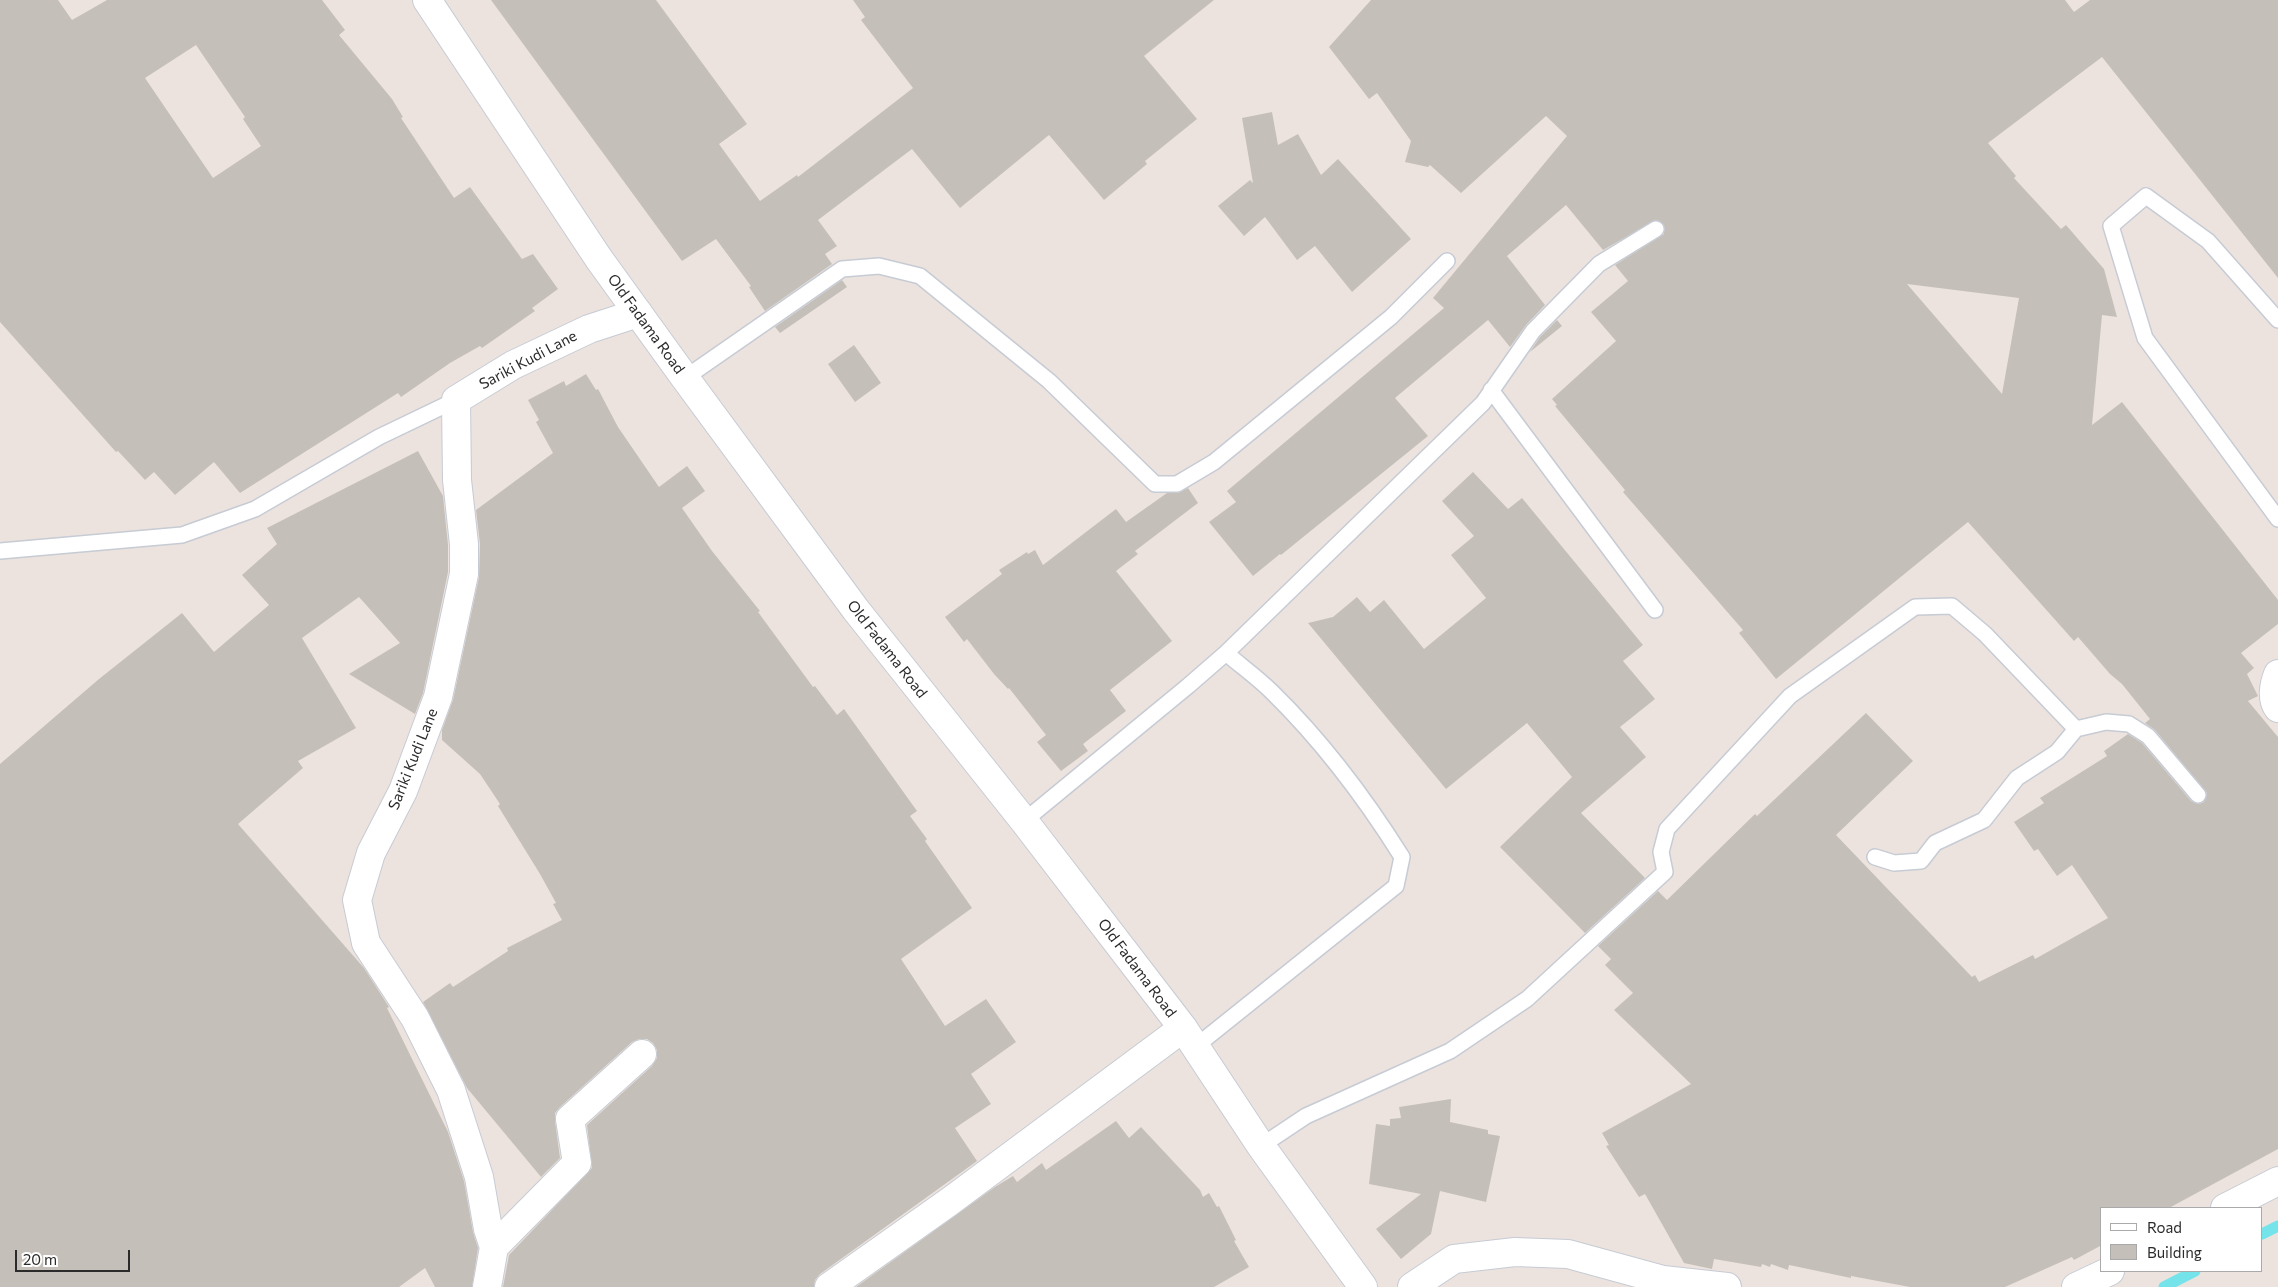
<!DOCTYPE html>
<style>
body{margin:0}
#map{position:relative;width:2278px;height:1287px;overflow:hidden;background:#ece3de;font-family:Commissioner,sans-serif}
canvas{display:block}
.legend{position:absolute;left:2100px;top:1207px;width:162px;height:65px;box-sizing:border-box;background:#fff;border:1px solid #aaa;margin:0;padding:6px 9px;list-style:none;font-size:15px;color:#2b2b2b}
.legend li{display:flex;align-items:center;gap:10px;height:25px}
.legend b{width:25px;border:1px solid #aaa}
.scale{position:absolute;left:15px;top:1250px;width:115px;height:22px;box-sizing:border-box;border:2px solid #2b2b2b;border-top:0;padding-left:6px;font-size:15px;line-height:18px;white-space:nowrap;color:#2b2b2b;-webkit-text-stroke:4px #fff;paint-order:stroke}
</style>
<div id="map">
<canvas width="2278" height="1287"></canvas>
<ul class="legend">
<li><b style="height:6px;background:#fff"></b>Road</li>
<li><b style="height:14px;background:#c5bfb9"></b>Building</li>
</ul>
<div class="scale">20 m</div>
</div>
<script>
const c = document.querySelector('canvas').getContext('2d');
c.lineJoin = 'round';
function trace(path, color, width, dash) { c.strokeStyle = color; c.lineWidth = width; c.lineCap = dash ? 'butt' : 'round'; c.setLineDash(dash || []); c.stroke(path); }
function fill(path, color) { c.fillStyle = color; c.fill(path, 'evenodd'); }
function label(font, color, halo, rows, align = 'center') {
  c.font = font + ' Commissioner,sans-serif'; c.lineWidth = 4.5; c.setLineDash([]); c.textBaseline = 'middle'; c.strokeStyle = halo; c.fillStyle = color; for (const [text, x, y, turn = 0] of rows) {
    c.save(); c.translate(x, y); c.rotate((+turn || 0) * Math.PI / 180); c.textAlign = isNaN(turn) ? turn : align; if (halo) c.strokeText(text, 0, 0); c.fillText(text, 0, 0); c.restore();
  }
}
const stream = new Path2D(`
 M 2262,1234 L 2278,1226
 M 2164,1287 L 2195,1271`);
const building = new Path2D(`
 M 0,0 L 58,0 L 72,20 L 107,0 L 322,0 L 345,30 L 339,35 L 392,99 L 403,117 L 401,118 L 454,198 L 470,187 L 522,259 L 533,254 L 558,289 L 532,308 L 535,311 L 482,348 L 480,346 L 450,363 L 401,397 L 398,393 L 240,493 L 214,462 L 175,495 L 154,472 L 145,480 L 118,451 L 116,452 L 0,322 ZM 196,45 L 245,117 L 243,119 L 261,146 L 213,178 L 145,78 Z
 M 491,0 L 656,0 L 747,124 L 719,144 L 760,201 L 797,175 L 798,177 L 913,88 L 861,20 L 865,17 L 853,0 L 1214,0 L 1144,56 L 1197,119 L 1145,161 L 1147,164 L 1104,200 L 1049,135 L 960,208 L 912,149 L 818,220 L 837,246 L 825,254 L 832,264 L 765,311 L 749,287 L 751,286 L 716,239 L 682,261 Z
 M 1371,0 L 2065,0 L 2074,12 L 2090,0 L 2278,0 L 2278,278 L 2102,57 L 1988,143 L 2016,176 L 2014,178 L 2061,229 L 2066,225 L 2104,269 L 2117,317 L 2102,315 L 2092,425 L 2122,402 L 2278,600 L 2278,624 L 2241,653 L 2254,668 L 2247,674 L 2258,696 L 2248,701 L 2278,737 L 2278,1149 L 2169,1208 L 2102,1208 L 2102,1245 L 2074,1260 L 2072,1257 L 2005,1287 L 1910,1287 L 1851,1276 L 1851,1278 L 1789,1265 L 1788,1270 L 1771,1264 L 1770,1267 L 1762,1264 L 1761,1267 L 1714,1259 L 1712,1269 L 1684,1263 L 1645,1194 L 1639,1197 L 1606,1146 L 1609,1145 L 1602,1133 L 1691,1084 L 1614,1010 L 1633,993 L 1605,965 L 1611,959 L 1598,946 L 1658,891 L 1667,900 L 1755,814 L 1757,816 L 1866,713 L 1913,761 L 1836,835 L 1972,977 L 1975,975 L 1979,982 L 2033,955 L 2035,959 L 2108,918 L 2072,865 L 2057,876 L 2038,849 L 2034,851 L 2014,822 L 2044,803 L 2040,798 L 2107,756 L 2104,751 L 2128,734 L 2142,743 L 2191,801 L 2199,804 L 2204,802 L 2207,793 L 2155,730 L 2145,723 L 2150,719 L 2122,684 L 2110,674 L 2078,637 L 2074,641 L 1968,522 L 1776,679 L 1739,633 L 1743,630 L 1623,492 L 1625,490 L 1555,406 L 1557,405 L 1552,399 L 1616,341 L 1591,312 L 1628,281 L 1615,265 L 1664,234 L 1664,225 L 1656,220 L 1603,250 L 1566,205 L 1507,256 L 1545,305 L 1526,325 L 1510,347 L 1488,320 L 1395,398 L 1428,436 L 1281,555 L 1280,554 L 1253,576 L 1209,522 L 1236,502 L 1227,491 L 1444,308 L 1433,298 L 1567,136 L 1546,116 L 1461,193 L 1430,165 L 1428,167 L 1405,162 L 1411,141 L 1377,93 L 1369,99 L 1329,47 ZM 1907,284 L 2019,298 L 2002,394 Z
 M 1272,112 L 1278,145 L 1298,134 L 1321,175 L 1338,159 L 1411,239 L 1352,292 L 1315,246 L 1297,260 L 1265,217 L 1244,236 L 1218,206 L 1250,180 L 1253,183 L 1242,118 Z
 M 842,280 L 847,287 L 780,333 L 775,327 Z
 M 1557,320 L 1562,326 L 1530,352 L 1540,337 Z
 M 854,345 L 881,383 L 855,402 L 828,364 Z
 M 586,374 L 596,390 L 598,389 L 618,427 L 659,487 L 687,466 L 705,491 L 682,508 L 712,551 L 760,611 L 758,612 L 813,687 L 815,686 L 837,715 L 844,709 L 917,811 L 910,816 L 927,839 L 925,841 L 972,908 L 901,959 L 945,1026 L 986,999 L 1016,1042 L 971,1074 L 991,1104 L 955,1128 L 977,1161 L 820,1274 L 815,1280 L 814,1287 L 503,1287 L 509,1255 L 592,1168 L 587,1125 L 652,1066 L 657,1058 L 657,1050 L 653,1043 L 647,1039 L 639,1039 L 632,1042 L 560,1107 L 555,1113 L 555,1121 L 560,1158 L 541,1177 L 467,1088 L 423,1002 L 450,983 L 453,987 L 508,951 L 507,948 L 562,920 L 553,904 L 556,903 L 540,874 L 498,806 L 500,804 L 480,774 L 442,740 L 442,730 L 453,700 L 479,577 L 480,544 L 476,510 L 553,453 L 536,422 L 539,420 L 528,400 L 564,381 L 566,386 Z
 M 418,451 L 443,496 L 448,545 L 448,572 L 423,693 L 415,714 L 349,674 L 400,643 L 359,597 L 302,638 L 356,728 L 298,761 L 303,768 L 238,824 L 364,968 L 389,1007 L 387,1008 L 448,1132 L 464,1181 L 473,1232 L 478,1248 L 472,1287 L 435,1287 L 425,1268 L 399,1287 L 0,1287 L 0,764 L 99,679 L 182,613 L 214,652 L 269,605 L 242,575 L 277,544 L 267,528 Z
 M 1473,472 L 1508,509 L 1522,498 L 1643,645 L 1623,661 L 1655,699 L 1620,727 L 1646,757 L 1581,813 L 1645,878 L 1585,933 L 1500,847 L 1572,777 L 1527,723 L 1446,789 L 1308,623 L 1333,617 L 1357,597 L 1370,612 L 1384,600 L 1424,649 L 1486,598 L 1451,555 L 1474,536 L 1442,501 Z
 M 1188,488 L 1198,503 L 1135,551 L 1138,554 L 1116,571 L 1172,641 L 1110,690 L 1126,711 L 1083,744 L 1088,751 L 1061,771 L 1037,742 L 1046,735 L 1009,688 L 1008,689 L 994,674 L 967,639 L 964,642 L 945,617 L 1002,574 L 999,570 L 1027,552 L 1028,554 L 1035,550 L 1043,565 L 1116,509 L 1126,522 L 1167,493 L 1178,493 Z
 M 1451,1099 L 1450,1122 L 1488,1130 L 1488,1134 L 1500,1136 L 1486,1202 L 1440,1191 L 1431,1234 L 1401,1259 L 1376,1229 L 1421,1194 L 1369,1184 L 1376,1124 L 1390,1126 L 1390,1119 L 1401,1118 L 1399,1107 Z
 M 1116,1121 L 1129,1138 L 1141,1127 L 1200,1190 L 1203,1197 L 1209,1193 L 1217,1207 L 1219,1206 L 1236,1240 L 1234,1241 L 1249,1267 L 1214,1287 L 856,1287 L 995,1187 L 1013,1176 L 1017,1182 L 1042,1163 L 1046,1170 Z`);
const service = new Path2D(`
 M 2278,320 L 2208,241 L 2146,196 L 2111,226 L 2145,338 L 2278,519
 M 685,378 L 842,269 L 879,266 L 920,276 L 1049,381 L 1155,484 L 1177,484 L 1214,462 L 1391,317 L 1447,261
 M 1491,390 L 1655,610
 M 0,551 L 182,535 L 255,509 L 379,437 L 456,400
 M 1024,821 L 1188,686 L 1226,653 L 1483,403 L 1533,331 L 1599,264 L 1656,229
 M 1875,857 L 1894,863 L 1921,861 L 1935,843 L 1984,820 L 2017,778 L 2057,752 L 2076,729 L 2106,722 L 2129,724 L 2148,736 L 2198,795
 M 1195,1047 L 1396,886 L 1402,857 C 1365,798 1322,741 1272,692 C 1258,678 1241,666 1226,653
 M 1261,1146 L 1306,1116 L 1450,1051 L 1527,999 L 1665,872 L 1661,852 L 1667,829 L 1790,696 L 1915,607 L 1952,606 L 1985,634 L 2076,729`);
const minor = new Path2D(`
 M 2278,674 C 2274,684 2271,699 2278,708
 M 2225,1208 L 2278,1181
 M 494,1247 L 577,1163 L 570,1119 L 642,1054
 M 487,1287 L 494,1247 L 488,1229 L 479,1177 L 451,1090 L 415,1018 L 366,943 L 357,900 L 371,853 L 403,791 L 438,697 L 464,574 L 464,544 L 457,480 L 456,400 L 513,365 L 589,329 L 638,313
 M 829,1287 L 949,1202 L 1183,1028
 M 1412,1287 L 1454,1259 L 1515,1252 L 1568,1254 L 1663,1280 L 1727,1287
 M 2076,1287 L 2110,1271`);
const tertiary = new Path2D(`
 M 427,0 L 599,259 L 685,378 L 856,610 L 1024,821 L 1183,1028 L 1261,1146 L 1363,1287`);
const streetNames = [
 ["Old Fadama Road",646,324,54],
 ["Sariki Kudi Lane",528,360,-28],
 ["Old Fadama Road",887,649,52],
 ["Sariki Kudi Lane",413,759,-68],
 ["Old Fadama Road",1137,968,53]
];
trace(stream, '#75e3ea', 11);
fill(building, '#c5bfb9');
trace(service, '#c6cbd4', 18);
trace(minor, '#c6cbd4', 30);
trace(tertiary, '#c6cbd4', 30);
trace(service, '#fff', 15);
trace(minor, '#fff', 28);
trace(tertiary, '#fff', 28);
label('15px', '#2b2b2b', '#fff', streetNames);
</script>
